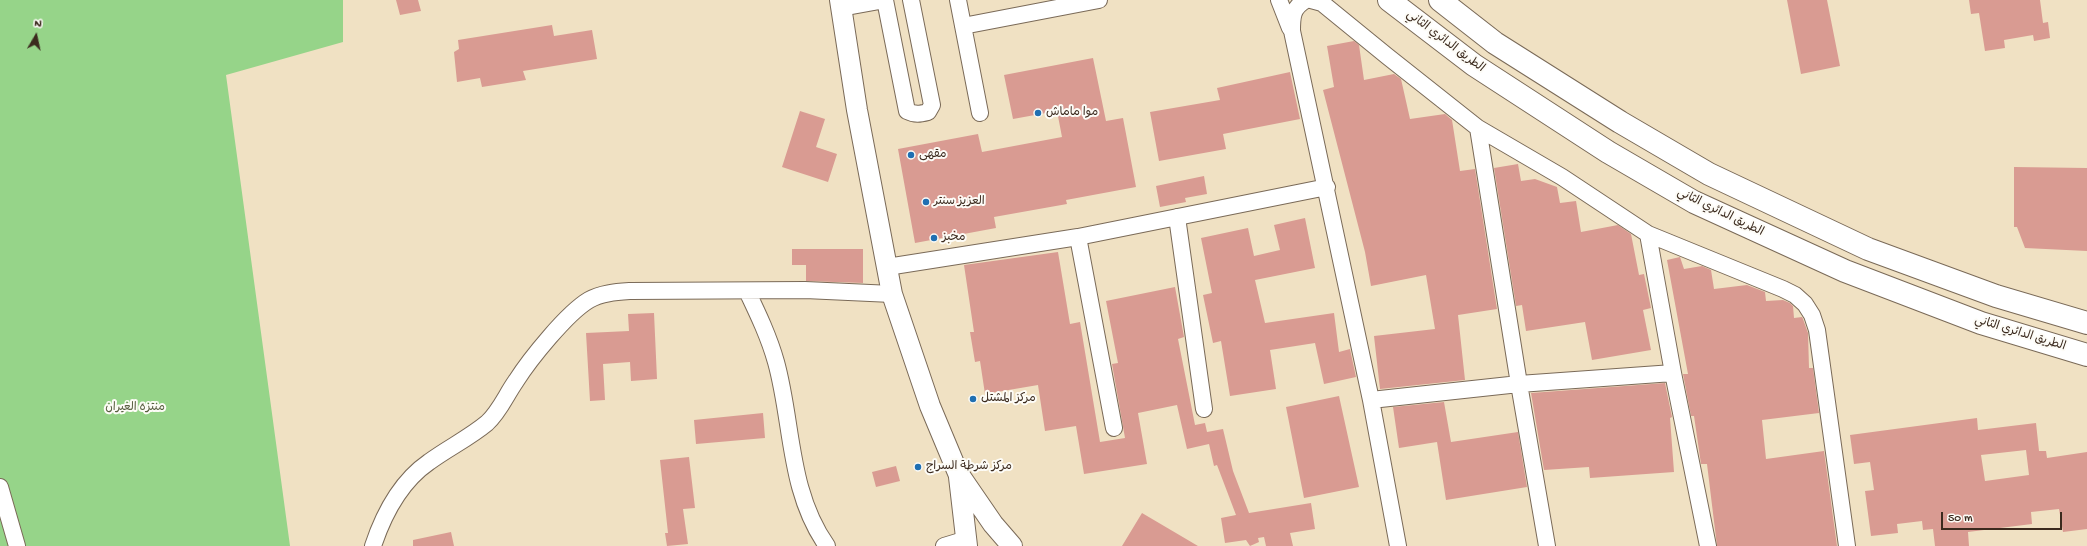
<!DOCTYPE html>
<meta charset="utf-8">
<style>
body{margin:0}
#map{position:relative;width:2087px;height:546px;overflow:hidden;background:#f0e1c3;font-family:"Gochi Hand",sans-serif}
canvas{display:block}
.north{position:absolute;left:16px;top:16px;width:40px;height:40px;-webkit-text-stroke:3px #fdfcf7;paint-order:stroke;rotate:9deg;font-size:11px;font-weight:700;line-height:16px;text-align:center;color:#3b2a1e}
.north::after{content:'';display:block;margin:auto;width:14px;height:18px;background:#3b2a1e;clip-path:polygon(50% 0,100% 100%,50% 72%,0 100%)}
.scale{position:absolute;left:1941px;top:512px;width:121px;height:18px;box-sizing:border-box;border:2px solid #3b2a1e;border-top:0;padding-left:5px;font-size:12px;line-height:14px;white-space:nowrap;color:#3b2a1e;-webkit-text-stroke:3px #fdfcf7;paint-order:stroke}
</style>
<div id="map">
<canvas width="2087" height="546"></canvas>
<div class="north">N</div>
<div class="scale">50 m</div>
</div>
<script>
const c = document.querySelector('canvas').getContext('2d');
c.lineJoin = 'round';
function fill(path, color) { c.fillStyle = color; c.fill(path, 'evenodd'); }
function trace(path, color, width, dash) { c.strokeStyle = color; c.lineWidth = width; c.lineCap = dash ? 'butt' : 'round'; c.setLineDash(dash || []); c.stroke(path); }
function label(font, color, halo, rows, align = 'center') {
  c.font = font + ' "Gochi Hand","Playpen Sans Arabic",sans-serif'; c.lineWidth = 4; c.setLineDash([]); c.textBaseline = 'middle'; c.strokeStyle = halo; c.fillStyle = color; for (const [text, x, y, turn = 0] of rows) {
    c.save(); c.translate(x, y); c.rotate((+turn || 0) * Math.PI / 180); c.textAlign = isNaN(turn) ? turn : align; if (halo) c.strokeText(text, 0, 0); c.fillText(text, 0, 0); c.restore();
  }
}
const green = new Path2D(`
 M 0,0 L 343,0 L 343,42 L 226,75 L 290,546 L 0,546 Z`);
const building = new Path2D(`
 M 396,0 L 418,0 L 421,11 L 400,15 Z
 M 1787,0 L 1827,0 L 1840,66 L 1801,74 Z
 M 1969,0 L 2040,0 L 2043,23 L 2048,22 L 2050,38 L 2034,41 L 2033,35 L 2004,40 L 2005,48 L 1985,51 L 1979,13 L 1971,14 Z
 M 552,25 L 554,36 L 592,30 L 597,59 L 523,71 L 526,80 L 482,87 L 480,78 L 457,82 L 454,52 L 459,49 L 458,40 Z
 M 1354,41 L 1359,45 L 1364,80 L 1394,74 L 1401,79 L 1410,119 L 1445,114 L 1452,120 L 1460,171 L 1475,169 L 1497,309 L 1458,315 L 1465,380 L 1380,389 L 1374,336 L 1435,329 L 1426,275 L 1371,286 L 1365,252 L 1323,90 L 1334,87 L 1327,46 Z
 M 1093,58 L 1106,121 L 1123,118 L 1136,187 L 1066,200 L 1067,204 L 994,217 L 996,228 L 915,243 L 898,149 L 978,134 L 982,152 L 1062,137 L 1057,111 L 1013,119 L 1004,75 Z
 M 1290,72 L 1300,119 L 1223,134 L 1226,149 L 1159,161 L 1150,112 L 1220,100 L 1217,88 Z
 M 800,111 L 825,119 L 816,147 L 837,154 L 828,182 L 782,167 Z
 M 1518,164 L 1521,181 L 1535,179 L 1557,187 L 1560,203 L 1576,201 L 1581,232 L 1618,225 L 1631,234 L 1639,275 L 1644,274 L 1651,308 L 1643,310 L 1651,350 L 1592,360 L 1585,322 L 1526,331 L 1522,305 L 1516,306 L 1494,168 Z
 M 2014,167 L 2087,168 L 2087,251 L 2025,248 L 2017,227 L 2014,227 Z
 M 1204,176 L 1207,194 L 1185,198 L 1186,202 L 1160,207 L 1156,186 Z
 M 1305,218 L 1315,268 L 1255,280 L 1265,323 L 1334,313 L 1339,352 L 1350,349 L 1356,377 L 1324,384 L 1315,343 L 1270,350 L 1276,389 L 1230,396 L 1221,341 L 1213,343 L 1203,295 L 1212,293 L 1201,238 L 1248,228 L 1254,256 L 1280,250 L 1274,225 Z
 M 792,249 L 863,249 L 863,283 L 806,281 L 806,265 L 792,265 Z
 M 1058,252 L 1070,324 L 1080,322 L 1100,442 L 1125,438 L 1112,364 L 1118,363 L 1106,301 L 1175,287 L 1184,337 L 1178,339 L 1195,425 L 1205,423 L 1207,432 L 1223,429 L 1233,471 L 1249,513 L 1311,503 L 1315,529 L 1290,533 L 1293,546 L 1266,546 L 1264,537 L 1258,538 L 1259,542 L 1250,546 L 1246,540 L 1225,543 L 1221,518 L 1236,515 L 1217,465 L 1214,466 L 1209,444 L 1187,449 L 1177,405 L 1138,413 L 1147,464 L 1084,474 L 1076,426 L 1045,431 L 1038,385 L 985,394 L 980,361 L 975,362 L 970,332 L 974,332 L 964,265 Z
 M 1680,257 L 1684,269 L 1702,266 L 1711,270 L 1714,289 L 1747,285 L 1765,292 L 1766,301 L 1783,300 L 1790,303 L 1793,306 L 1794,318 L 1802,317 L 1803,319 L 1808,333 L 1809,368 L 1813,368 L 1819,413 L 1762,420 L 1766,459 L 1824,451 L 1837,546 L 1717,546 L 1707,464 L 1701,464 L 1694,416 L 1691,416 L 1683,374 L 1688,374 L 1667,260 Z
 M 654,313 L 657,379 L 631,381 L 630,362 L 603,364 L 605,400 L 590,401 L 586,333 L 629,331 L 628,314 Z
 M 1665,383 L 1672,417 L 1670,418 L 1674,472 L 1590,478 L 1589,467 L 1544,470 L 1531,393 Z
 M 1339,396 L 1359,487 L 1304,498 L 1286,407 Z
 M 1444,402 L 1451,442 L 1518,432 L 1527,487 L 1446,500 L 1437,442 L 1399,448 L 1393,407 Z
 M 763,413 L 765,438 L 696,444 L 694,420 Z
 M 1977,418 L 1978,430 L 2036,423 L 2039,451 L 2046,451 L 2047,458 L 2087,452 L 2087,529 L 2063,532 L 2059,509 L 2031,512 L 2032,524 L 1968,532 L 1969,546 L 1935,546 L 1933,529 L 1923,530 L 1922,521 L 1897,524 L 1898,533 L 1871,536 L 1865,491 L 1874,490 L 1870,462 L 1854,464 L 1850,435 ZM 2026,450 L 2029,475 L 1985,481 L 1981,455 Z
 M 689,457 L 695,508 L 683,509 L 688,544 L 667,546 L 665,533 L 668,533 L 660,460 Z
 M 896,466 L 900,481 L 876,487 L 872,472 Z
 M 1142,513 L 1198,546 L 1122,546 Z
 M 451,532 L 454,546 L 413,546 L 413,540 Z`);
const minor = new Path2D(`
 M 885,0 L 907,111 C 915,115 920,114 928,112 L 932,105 L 911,0
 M 958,0 L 980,113
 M 1279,0 L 1290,28
 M 1306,0 C 1292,8 1292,17 1292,31 L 1371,400 L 1398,546
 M 1311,0 L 1322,3 L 1387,56 L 1478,128 L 1562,177 L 1648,234 L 1783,289 L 1795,295 L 1805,304 L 1812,315 L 1817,330 L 1847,546
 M 841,8 L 885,0
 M 963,26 L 1099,0
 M 1478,128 L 1519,384 L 1547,546
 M 1177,217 L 1204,409
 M 1648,234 L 1673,373 L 1708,546
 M 1078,237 L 1114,428
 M 887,267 L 1078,237 L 1327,187
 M 747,291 C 758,314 769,337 776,362 C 793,423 788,491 827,546
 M 1371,400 L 1519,384 L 1673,373
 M 0,487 L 17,546
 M 373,546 C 384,513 400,482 429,462 C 448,448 469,438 487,423 C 500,411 506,395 516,381 C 530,359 567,313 589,300 C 601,293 616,292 630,291 L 805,290 L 892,294
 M 944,546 L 967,539`);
const major = new Path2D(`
 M 840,0 L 857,110 L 892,294 L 930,406 L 958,473 L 993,524 L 1012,546
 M 959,477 L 967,546`);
const highway = new Path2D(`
 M 1389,0 L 1474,65 L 1608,152 L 1694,202 L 1845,271 L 1981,323 L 2087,355
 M 1440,0 L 1495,43 L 1620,122 L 1709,174 L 1868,249 L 1996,296 L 2087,323`);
const markers = [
 [1038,113,4,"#1f6fb2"],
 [911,155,4,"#1f6fb2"],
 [926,202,4,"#1f6fb2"],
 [934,238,4,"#1f6fb2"],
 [973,399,4,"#1f6fb2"],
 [918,467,4,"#1f6fb2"]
];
const streetNames = [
 ["الطريق الدائري الثاني",1445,42,37],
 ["الطريق الدائري الثاني",1720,213,26],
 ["الطريق الدائري الثاني",2020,334,17]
];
const poiNames = [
 ["موا ماماش",1046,113],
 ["مقهى",919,155],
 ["العزيز سنتر",934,202],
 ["مخبز",942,238],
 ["مركز المشتل",981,399],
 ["مركز شرطة السراج",926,467]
];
const parkNames = [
 ["منتزه الغيران",135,408]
];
fill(green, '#96d489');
fill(building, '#d99b92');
trace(minor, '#7a6a58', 18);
trace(major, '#7a6a58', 22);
trace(highway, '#7a6a58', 24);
trace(minor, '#fff', 16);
trace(major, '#fff', 20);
trace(highway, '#fff', 22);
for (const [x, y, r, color] of markers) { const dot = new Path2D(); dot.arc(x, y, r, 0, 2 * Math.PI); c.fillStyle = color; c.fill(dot); trace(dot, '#fdfcf7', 1.5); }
label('12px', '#3b2a1e', '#fdfcf7', streetNames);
label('12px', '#3b2a1e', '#fdfcf7', poiNames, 'left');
label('12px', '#565d3e', '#fdfcf7', parkNames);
</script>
